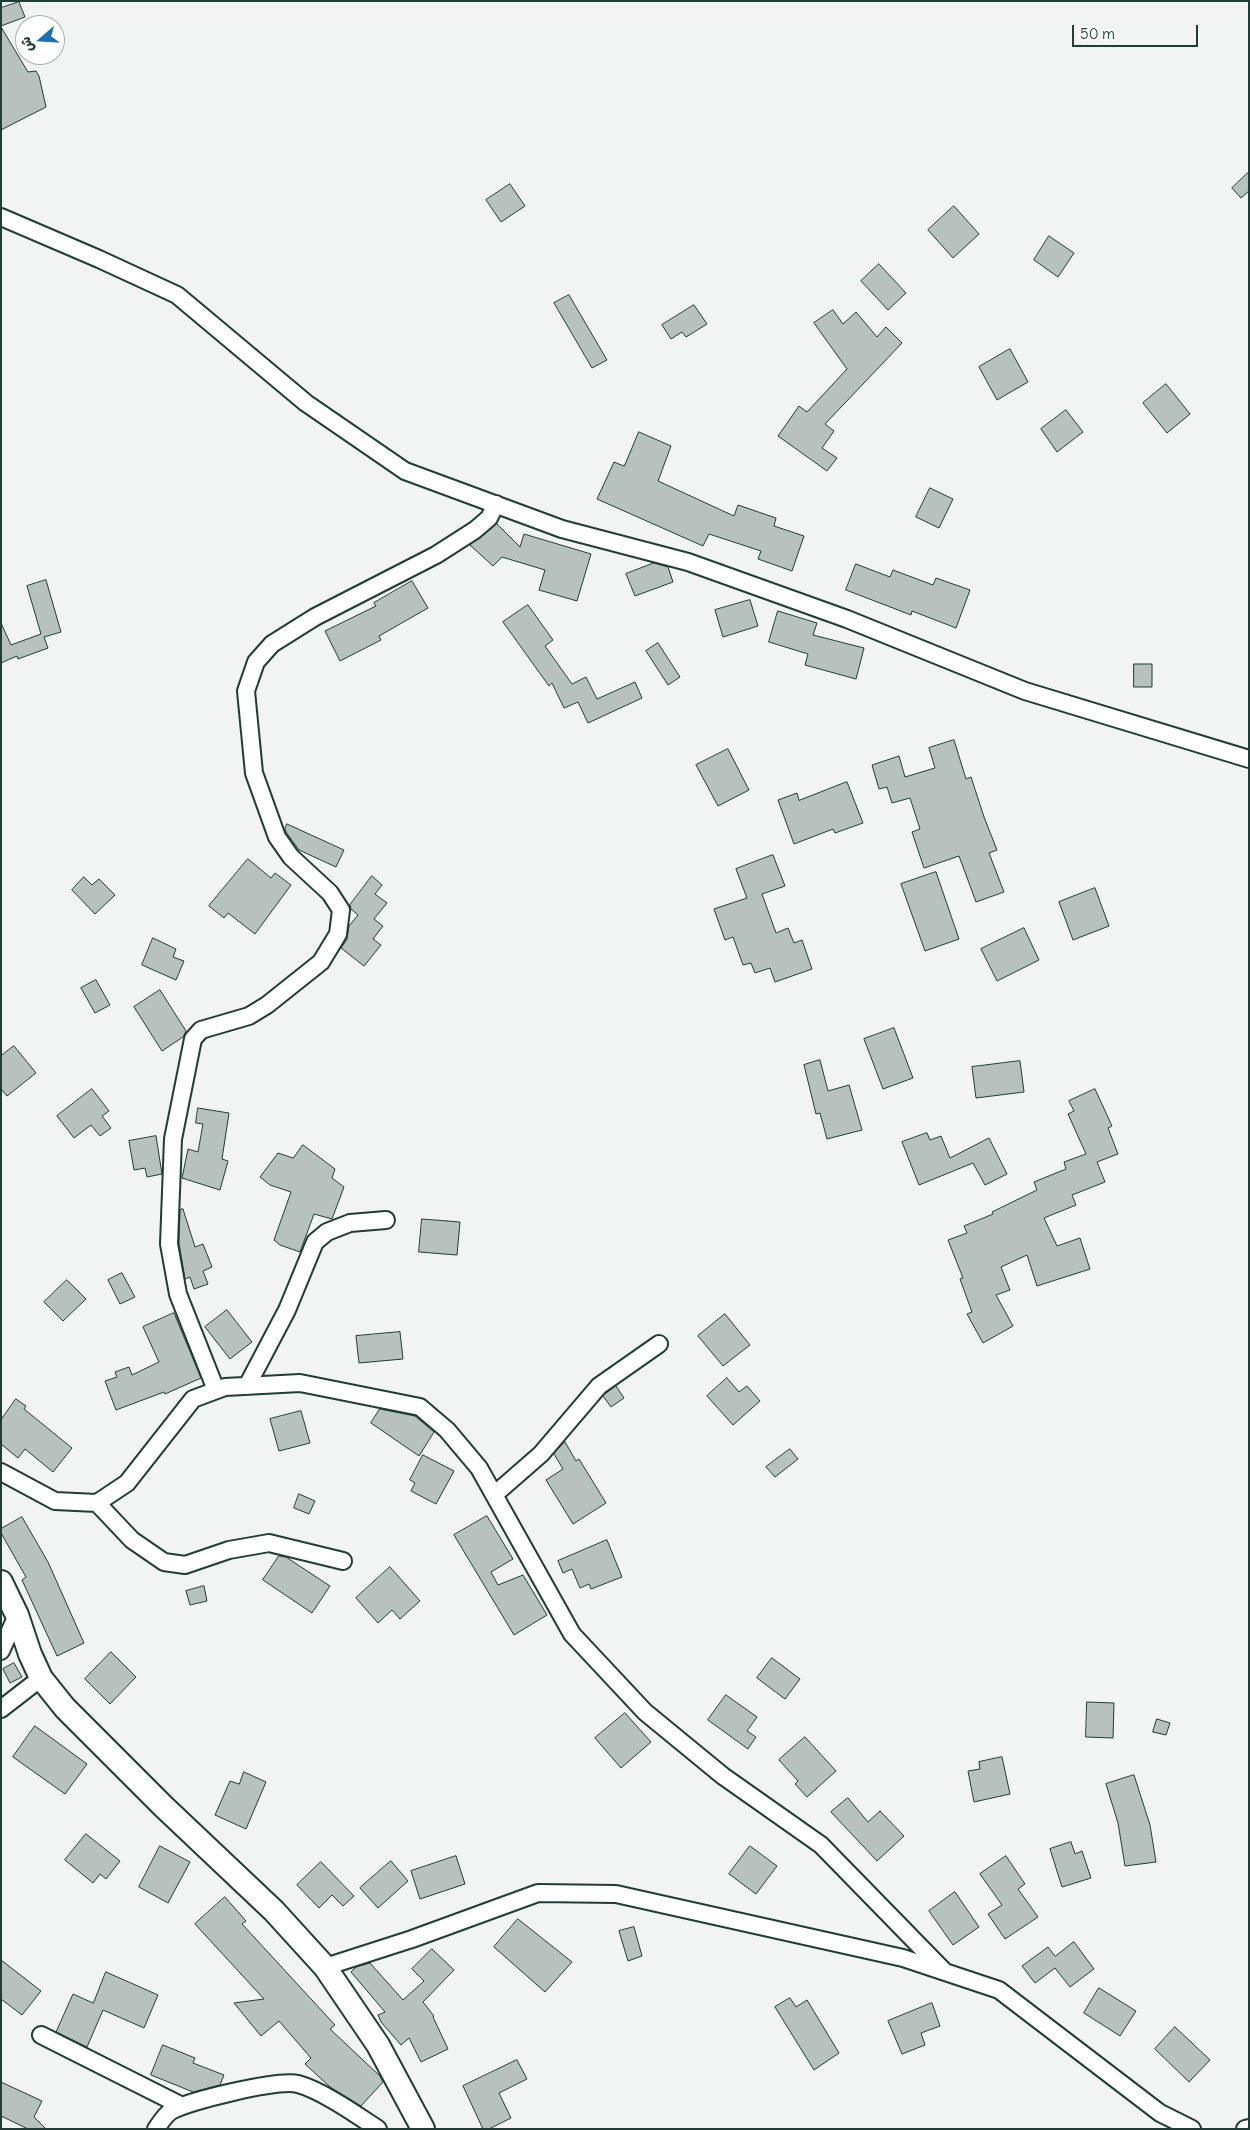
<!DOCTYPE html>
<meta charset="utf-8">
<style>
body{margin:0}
#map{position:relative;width:1250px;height:2130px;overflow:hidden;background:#f2f3f3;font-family:Delius,"Playpen Sans Arabic",sans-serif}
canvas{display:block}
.frame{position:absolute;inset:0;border:2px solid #1f3d34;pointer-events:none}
.north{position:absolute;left:15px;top:15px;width:50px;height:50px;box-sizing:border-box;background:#fff;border:1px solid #a5b1ae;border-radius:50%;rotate:251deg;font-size:14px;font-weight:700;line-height:20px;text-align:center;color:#1f3d34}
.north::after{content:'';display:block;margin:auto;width:18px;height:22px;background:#1f6fb2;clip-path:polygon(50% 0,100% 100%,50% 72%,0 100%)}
.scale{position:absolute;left:1072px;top:25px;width:126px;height:22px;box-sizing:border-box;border:2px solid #1f3d34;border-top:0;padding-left:6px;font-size:15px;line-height:18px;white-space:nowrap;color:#1f3d34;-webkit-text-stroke:4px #fff;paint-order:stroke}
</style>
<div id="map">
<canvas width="1250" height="2130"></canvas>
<div class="frame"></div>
<div class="north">ش</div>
<div class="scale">50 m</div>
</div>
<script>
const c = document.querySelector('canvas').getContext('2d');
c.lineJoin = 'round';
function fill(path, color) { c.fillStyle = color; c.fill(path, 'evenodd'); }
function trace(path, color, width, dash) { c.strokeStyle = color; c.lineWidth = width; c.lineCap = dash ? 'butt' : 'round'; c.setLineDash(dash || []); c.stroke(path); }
const building = new Path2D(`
 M 19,2 L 25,17 L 1,26 L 1,8 Z
 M 1,27 L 28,72 L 36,71 L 39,76 L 46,107 L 1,130 Z
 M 1249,172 L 1249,191 L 1241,198 L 1232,188 Z
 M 510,184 L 525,206 L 501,222 L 486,200 Z
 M 954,206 L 979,234 L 953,258 L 928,230 Z
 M 1049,236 L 1074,253 L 1058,277 L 1034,260 Z
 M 879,264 L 906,293 L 888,310 L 861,281 Z
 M 569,295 L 607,360 L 592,368 L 554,303 Z
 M 694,305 L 707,324 L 686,337 L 682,332 L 671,339 L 662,325 Z
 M 833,310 L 843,324 L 856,312 L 877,337 L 886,327 L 902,343 L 825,424 L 834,431 L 822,448 L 837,458 L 827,471 L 778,436 L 799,406 L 807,412 L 847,369 L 814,323 Z
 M 1010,349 L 1028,382 L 997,400 L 979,367 Z
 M 1166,384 L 1190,414 L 1167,433 L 1143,403 Z
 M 1066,410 L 1083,432 L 1057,452 L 1041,429 Z
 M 639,432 L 671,446 L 658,481 L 734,516 L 738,505 L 776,518 L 774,526 L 804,536 L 792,571 L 758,559 L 761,551 L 709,534 L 703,546 L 597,499 L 614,462 L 624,466 Z
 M 930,488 L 953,499 L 939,528 L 916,517 Z
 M 497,524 L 520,547 L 524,534 L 591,554 L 577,601 L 539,590 L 545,570 L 502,557 L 493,566 L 470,545 Z
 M 654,563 L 668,567 L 673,582 L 635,596 L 626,574 Z
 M 856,564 L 890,577 L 893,570 L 933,585 L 936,578 L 970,590 L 956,628 L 912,611 L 911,615 L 846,590 Z
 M 46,580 L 61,632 L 44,637 L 48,648 L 18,659 L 17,656 L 1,663 L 1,623 L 11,645 L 41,634 L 27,586 Z
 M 412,581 L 428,608 L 379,636 L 381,640 L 340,661 L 325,631 L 376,606 L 374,603 Z
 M 750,600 L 758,626 L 723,637 L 715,610 Z
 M 528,605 L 553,640 L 545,646 L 572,684 L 586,677 L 597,699 L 635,682 L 642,698 L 588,723 L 578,702 L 564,708 L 552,683 L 549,686 L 503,622 Z
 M 778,611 L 817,623 L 813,635 L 864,648 L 856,679 L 805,665 L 808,654 L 769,642 Z
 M 658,643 L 680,677 L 668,685 L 646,651 Z
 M 1134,664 L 1152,664 L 1152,687 L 1134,687 Z
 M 954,740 L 966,779 L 971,777 L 984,817 L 997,850 L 989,853 L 1004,892 L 976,902 L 959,856 L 924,868 L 912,832 L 920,829 L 910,798 L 892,803 L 887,787 L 879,789 L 872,765 L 899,756 L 905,777 L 935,768 L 929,748 Z
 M 728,749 L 749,790 L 718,806 L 696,765 Z
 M 847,782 L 863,823 L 835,833 L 833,829 L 794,844 L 778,800 L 797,793 L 799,800 Z
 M 287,824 L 344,850 L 336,867 L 299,850 L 286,832 L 285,829 Z
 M 773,855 L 785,886 L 762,894 L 776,933 L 788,928 L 794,943 L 802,940 L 812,969 L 775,982 L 770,968 L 755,973 L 751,963 L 743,965 L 733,937 L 725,940 L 714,909 L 747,898 L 736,869 Z
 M 248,859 L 271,878 L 275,873 L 291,885 L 255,934 L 228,913 L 224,918 L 209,906 Z
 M 936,872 L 959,939 L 925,951 L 901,884 Z
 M 372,876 L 382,885 L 375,894 L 387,903 L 374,919 L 383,926 L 373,939 L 381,945 L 364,966 L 341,948 L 347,939 L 349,926 L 358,915 L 351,909 L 350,905 Z
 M 84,877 L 92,885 L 99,879 L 115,895 L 95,914 L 72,890 Z
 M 1095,888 L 1109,926 L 1073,940 L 1059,902 Z
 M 1024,928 L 1039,960 L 997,981 L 981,949 Z
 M 153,938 L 176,949 L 173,957 L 184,961 L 176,980 L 142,965 Z
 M 96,980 L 110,1005 L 95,1013 L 81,988 Z
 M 160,990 L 186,1031 L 183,1037 L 162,1051 L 134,1007 Z
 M 894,1028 L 913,1078 L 883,1089 L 864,1039 Z
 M 14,1046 L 36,1073 L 7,1096 L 1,1089 L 1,1056 Z
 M 820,1060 L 828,1091 L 849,1085 L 862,1130 L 827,1139 L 820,1113 L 816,1114 L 804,1065 Z
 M 1020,1061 L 1024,1092 L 976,1098 L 972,1067 Z
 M 92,1089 L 109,1111 L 102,1116 L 111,1128 L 100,1136 L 91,1125 L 74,1138 L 57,1116 Z
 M 1095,1089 L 1112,1126 L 1108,1128 L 1118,1154 L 1097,1162 L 1105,1182 L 1072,1195 L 1076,1205 L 1044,1218 L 1057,1246 L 1080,1238 L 1090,1269 L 1037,1286 L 1027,1255 L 1001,1267 L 1010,1290 L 996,1295 L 1013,1326 L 983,1343 L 967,1314 L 972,1312 L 960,1279 L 963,1278 L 948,1240 L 967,1233 L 964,1226 L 993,1214 L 992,1212 L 1037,1190 L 1034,1182 L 1066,1169 L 1064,1162 L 1086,1154 L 1068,1114 L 1074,1111 L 1069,1101 Z
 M 198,1108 L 229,1113 L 222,1159 L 228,1161 L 220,1190 L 182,1178 L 188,1149 L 198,1152 L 203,1124 L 196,1123 Z
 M 927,1133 L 930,1140 L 941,1136 L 950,1158 L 989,1138 L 1007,1174 L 985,1185 L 973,1163 L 919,1185 L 902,1142 Z
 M 156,1136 L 162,1174 L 147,1177 L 145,1168 L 134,1170 L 129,1141 Z
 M 303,1145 L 335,1169 L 332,1178 L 344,1187 L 332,1219 L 314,1214 L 300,1252 L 280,1245 L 274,1240 L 291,1192 L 270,1185 L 260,1177 L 278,1153 L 293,1158 Z
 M 183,1209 L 195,1247 L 203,1244 L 212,1267 L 203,1271 L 208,1284 L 194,1289 L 190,1277 L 185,1279 L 179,1243 L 180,1210 Z
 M 422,1219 L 460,1222 L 457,1255 L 419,1252 Z
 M 122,1273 L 135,1297 L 120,1304 L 108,1280 Z
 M 67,1280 L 86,1299 L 63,1321 L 44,1302 Z
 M 227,1310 L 252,1342 L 230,1359 L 205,1327 Z
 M 174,1313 L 201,1378 L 165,1394 L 164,1392 L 116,1410 L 105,1381 L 117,1377 L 115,1372 L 129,1367 L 132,1375 L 159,1362 L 143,1327 Z
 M 725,1314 L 750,1345 L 723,1366 L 698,1336 Z
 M 400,1332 L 403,1359 L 359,1363 L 356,1336 Z
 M 727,1378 L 739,1392 L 747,1386 L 760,1401 L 733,1425 L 707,1396 Z
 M 616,1386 L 624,1398 L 611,1407 L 603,1396 Z
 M 16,1399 L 26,1406 L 24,1409 L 72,1448 L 53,1472 L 25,1449 L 18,1458 L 1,1444 L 1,1420 Z
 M 380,1409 L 415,1416 L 434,1432 L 419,1456 L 371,1423 Z
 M 301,1411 L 310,1443 L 279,1451 L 270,1419 Z
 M 565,1442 L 576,1461 L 579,1459 L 606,1503 L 573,1524 L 546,1480 L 563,1469 L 554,1454 Z
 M 790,1449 L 798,1459 L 775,1477 L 766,1467 Z
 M 423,1455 L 454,1471 L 436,1504 L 411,1491 L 415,1483 L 410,1480 Z
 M 299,1494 L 315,1501 L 309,1514 L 294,1508 Z
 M 487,1516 L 513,1559 L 491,1572 L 498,1585 L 523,1575 L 547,1615 L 514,1635 L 454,1535 Z
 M 22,1517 L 48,1562 L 84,1643 L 57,1656 L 22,1580 L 26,1577 L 1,1533 L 1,1529 Z
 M 607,1540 L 622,1577 L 591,1589 L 589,1584 L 580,1588 L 572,1569 L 563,1573 L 558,1561 Z
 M 279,1556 L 286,1557 L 330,1586 L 312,1613 L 263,1580 Z
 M 390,1567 L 420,1601 L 400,1619 L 392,1610 L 378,1623 L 356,1598 Z
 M 204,1586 L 207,1601 L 190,1605 L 186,1591 Z
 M 111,1652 L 136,1677 L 110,1704 L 85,1679 Z
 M 772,1658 L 800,1679 L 785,1699 L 757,1678 Z
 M 14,1663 L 22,1677 L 10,1683 L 3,1669 Z
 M 726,1695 L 757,1717 L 747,1731 L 756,1737 L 748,1749 L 708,1720 Z
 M 1087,1702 L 1114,1703 L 1113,1738 L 1086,1737 Z
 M 625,1713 L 651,1742 L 621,1768 L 595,1738 Z
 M 1157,1719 L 1170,1723 L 1166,1735 L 1153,1732 Z
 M 35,1726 L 87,1764 L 65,1794 L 13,1757 Z
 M 805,1737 L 836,1771 L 807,1797 L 795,1784 L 798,1781 L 779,1760 Z
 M 1002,1757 L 1010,1794 L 974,1802 L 968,1771 L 980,1769 L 979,1762 Z
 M 244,1772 L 266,1782 L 246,1829 L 215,1815 L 230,1781 L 239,1784 Z
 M 1134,1775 L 1150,1825 L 1156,1862 L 1125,1866 L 1118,1823 L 1106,1784 Z
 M 848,1798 L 868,1822 L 880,1811 L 904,1836 L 877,1861 L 831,1812 Z
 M 86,1834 L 120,1861 L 106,1879 L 100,1874 L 93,1883 L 65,1860 Z
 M 1071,1842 L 1075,1854 L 1082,1851 L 1091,1878 L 1062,1887 L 1050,1849 Z
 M 160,1846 L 190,1862 L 168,1903 L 139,1887 Z
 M 750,1846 L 777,1866 L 756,1894 L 729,1874 Z
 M 456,1856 L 465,1884 L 420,1899 L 411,1871 Z
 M 1006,1856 L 1025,1884 L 1018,1889 L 1038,1917 L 1005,1939 L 988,1914 L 1002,1905 L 980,1874 Z
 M 391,1861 L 408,1881 L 378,1908 L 360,1888 Z
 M 321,1862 L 354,1896 L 343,1906 L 332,1895 L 319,1908 L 297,1885 Z
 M 955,1892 L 979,1927 L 953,1945 L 929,1911 Z
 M 225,1897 L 246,1921 L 242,1924 L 335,2025 L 330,2029 L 380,2076 L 383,2082 L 361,2106 L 330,2087 L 305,2064 L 311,2058 L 279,2021 L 261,2036 L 234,2003 L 264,1999 L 195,1924 Z
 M 518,1919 L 572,1962 L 545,1992 L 494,1947 Z
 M 634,1927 L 642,1956 L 628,1961 L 619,1931 Z
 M 1074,1942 L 1094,1969 L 1070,1987 L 1055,1968 L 1035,1983 L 1022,1966 L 1048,1947 L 1055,1956 Z
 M 432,1949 L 454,1970 L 423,2002 L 434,2016 L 433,2017 L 448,2049 L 421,2062 L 409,2038 L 401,2045 L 381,2022 L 378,2015 L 385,2012 L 351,1972 L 356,1967 L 370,1963 L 403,2000 L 424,1981 L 412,1969 Z
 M 1,1960 L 41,1991 L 22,2015 L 1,1999 Z
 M 106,1972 L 158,1995 L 144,2028 L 103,2010 L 87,2047 L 56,2032 L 73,1994 L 93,2003 Z
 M 1099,1988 L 1136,2011 L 1120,2036 L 1084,2013 Z
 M 790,1998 L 796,2007 L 807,2000 L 839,2053 L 814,2070 L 775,2007 Z
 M 932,2003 L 940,2026 L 921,2033 L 925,2045 L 902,2054 L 888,2021 Z
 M 1175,2027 L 1210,2060 L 1189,2082 L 1155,2049 Z
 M 163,2045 L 195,2058 L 193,2063 L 224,2075 L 220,2085 L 193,2092 L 151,2075 Z
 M 517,2060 L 527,2079 L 499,2093 L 511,2118 L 489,2129 L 483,2129 L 463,2086 Z
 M 1,2082 L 42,2101 L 34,2117 L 46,2129 L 28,2129 L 1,2116 Z`);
const minor = new Path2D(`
 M 1,217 L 99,259 L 177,295 L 306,403 L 405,471 L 562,529 L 688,562 L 847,619 L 1025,691 L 1249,759
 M 247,1386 L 287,1310 L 315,1242 L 327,1232 L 350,1223 L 386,1220
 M 216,1390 L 178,1294 L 169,1244 L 173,1139 L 193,1039 L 201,1030 L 249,1016 L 267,1005 L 321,962 L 338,934 L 341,910 L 330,893 L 291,857 L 277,837 L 254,773 L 246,691 L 256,662 L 272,644 L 315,617 L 436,555 L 475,530 L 489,518 L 496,504
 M 1,1472 L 55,1501 L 97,1503 L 127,1483 L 193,1399 L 225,1387 L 300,1383 L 420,1407 L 447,1430 L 479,1468 L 572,1634 L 645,1712 L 723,1776 L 821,1845 L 944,1971
 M 494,1495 L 541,1454 L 599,1386 L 659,1344
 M 97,1503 L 132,1540 L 164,1562 L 185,1565 L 229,1550 L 269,1543 L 343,1561
 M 1,1651 L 17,1615
 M 1,1709 L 41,1678
 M 325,1967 L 412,1939 L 538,1893 L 616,1894 L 903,1958 L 999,1990 L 1160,2113 L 1192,2129
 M 41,2035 L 182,2106
 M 156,2129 C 160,2123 165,2115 171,2111 C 188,2101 278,2079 298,2084 C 321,2090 357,2115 378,2129
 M 1245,2129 L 1249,2128`);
const secondary = new Path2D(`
 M 1,1582 L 17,1615 L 30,1654 L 41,1678 L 65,1708 L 163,1806 L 274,1911 L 325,1967 L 378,2045 L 423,2129`);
fill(building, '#b7c1bd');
trace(building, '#1f3d34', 1);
trace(minor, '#1f3d34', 20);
trace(secondary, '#1f3d34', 26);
trace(minor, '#fff', 16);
trace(secondary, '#fff', 22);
</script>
